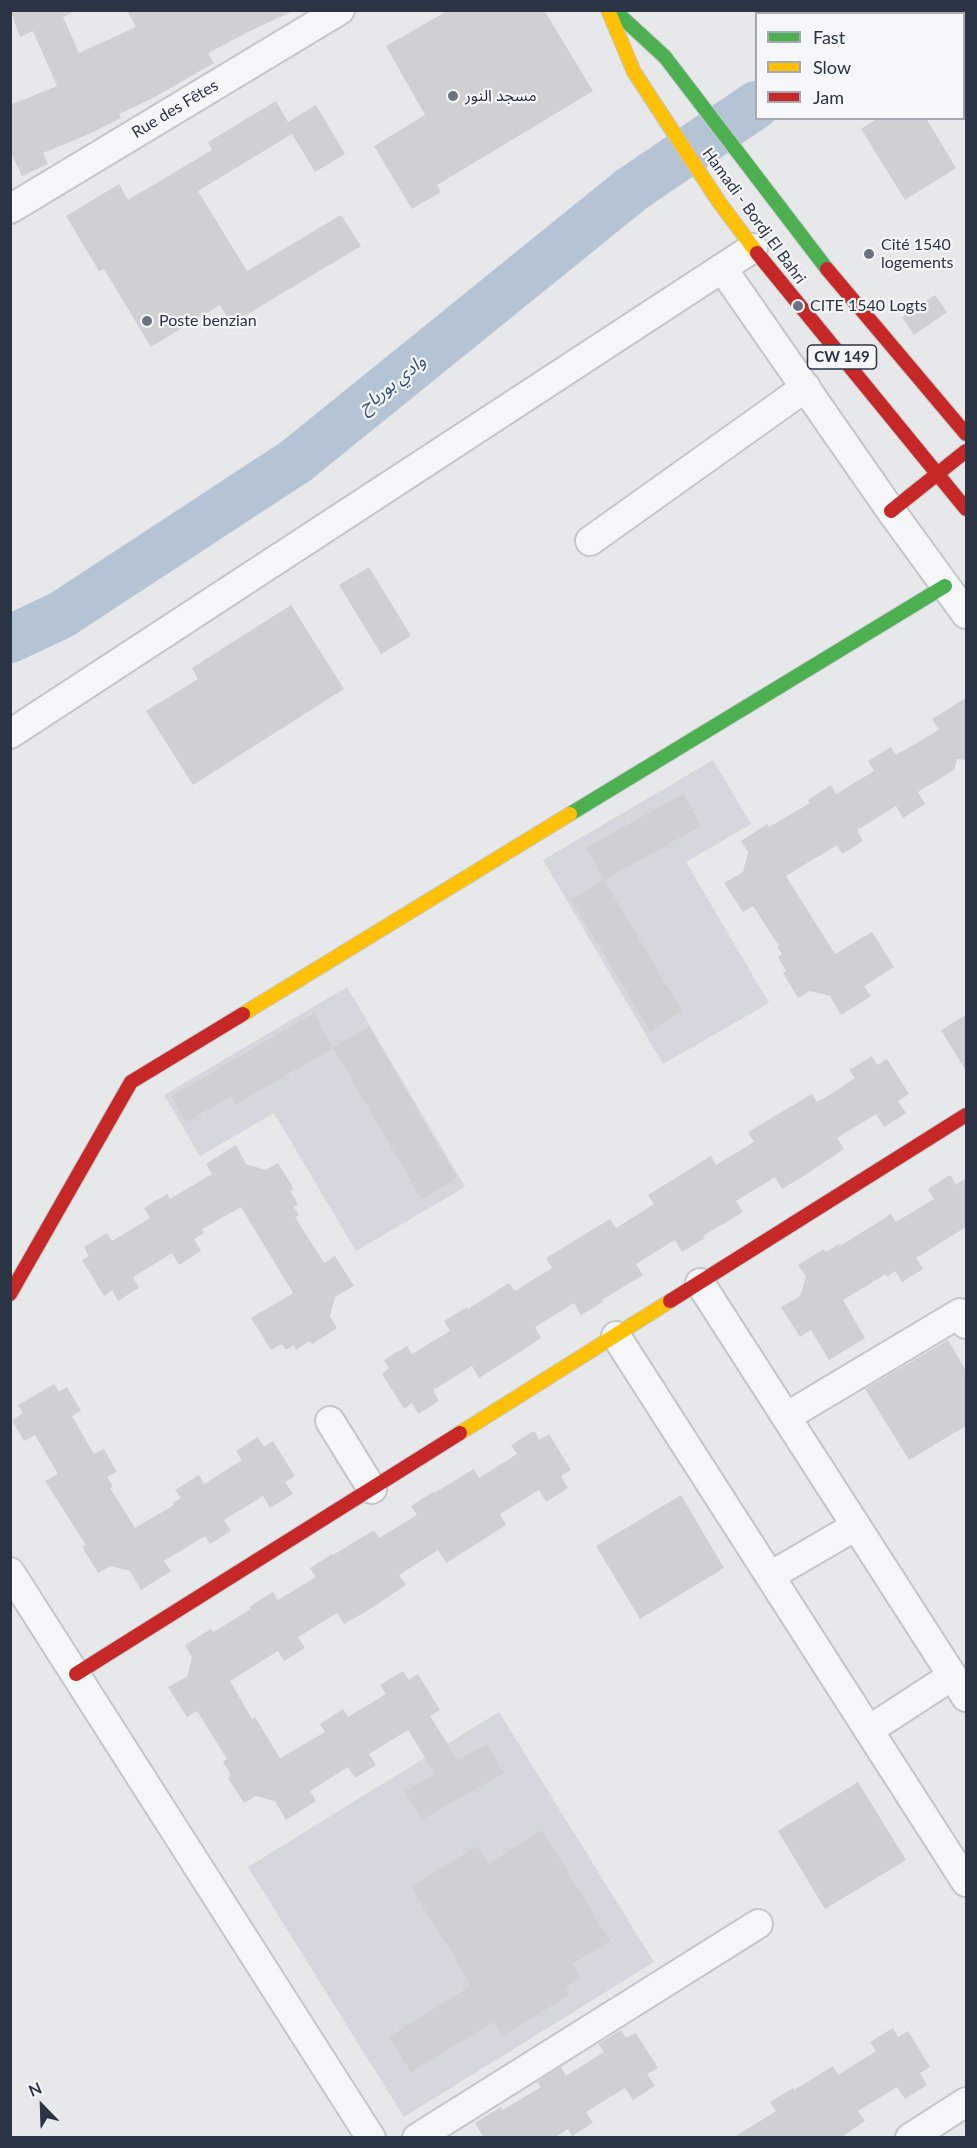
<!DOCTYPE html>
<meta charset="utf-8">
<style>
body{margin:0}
#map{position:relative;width:977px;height:2148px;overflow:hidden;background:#e6e8ea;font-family:Lato,sans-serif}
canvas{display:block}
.frame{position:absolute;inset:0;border:12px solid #2b3445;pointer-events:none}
.legend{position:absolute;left:755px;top:12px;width:210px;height:108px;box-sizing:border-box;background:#f4f6f9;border:2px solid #a4a8b1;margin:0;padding:8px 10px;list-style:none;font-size:18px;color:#2b3445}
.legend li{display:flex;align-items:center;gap:12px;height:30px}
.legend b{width:30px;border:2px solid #a4a8b1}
.north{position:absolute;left:12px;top:2076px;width:60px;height:60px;-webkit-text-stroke:4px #f4f6f9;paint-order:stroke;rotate:337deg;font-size:16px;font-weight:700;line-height:24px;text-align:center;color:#2b3445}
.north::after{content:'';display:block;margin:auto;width:21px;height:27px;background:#2b3445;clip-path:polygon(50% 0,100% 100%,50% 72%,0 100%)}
</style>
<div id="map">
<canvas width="977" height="2148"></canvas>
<div class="frame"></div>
<ul class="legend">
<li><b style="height:8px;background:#4caf50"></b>Fast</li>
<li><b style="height:8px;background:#ffc107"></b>Slow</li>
<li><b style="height:8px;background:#c62828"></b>Jam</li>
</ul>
<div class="north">N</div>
</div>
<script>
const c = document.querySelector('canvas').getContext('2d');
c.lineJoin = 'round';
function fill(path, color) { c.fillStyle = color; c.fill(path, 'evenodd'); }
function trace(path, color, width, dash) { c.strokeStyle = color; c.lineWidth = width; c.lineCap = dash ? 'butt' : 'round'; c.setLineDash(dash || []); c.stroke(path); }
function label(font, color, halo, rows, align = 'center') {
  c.font = font + ' Lato,"Noto Sans Arabic",sans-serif'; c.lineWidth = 4.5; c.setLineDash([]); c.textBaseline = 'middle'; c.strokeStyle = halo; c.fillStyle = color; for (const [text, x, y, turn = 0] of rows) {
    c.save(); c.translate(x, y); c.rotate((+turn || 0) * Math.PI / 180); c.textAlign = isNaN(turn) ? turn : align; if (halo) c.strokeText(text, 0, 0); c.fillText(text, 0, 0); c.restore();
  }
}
const built = new Path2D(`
 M 713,760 L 751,824 L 686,862 L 769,1003 L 663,1064 L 543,860 Z
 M 347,987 L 465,1187 L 356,1251 L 274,1113 L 200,1156 L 164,1095 Z
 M 499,1712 L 654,1962 L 404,2117 L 248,1867 Z`);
const river = new Path2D(`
 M 898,14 L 903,10
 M 10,639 L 61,615 L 296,461 L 632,189 L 756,105`);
const building = new Path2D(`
 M 10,10 L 77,10 L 63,17 L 79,53 L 136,27 L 127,10 L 295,10 L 252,30 L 208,53 L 214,63 L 153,98 L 119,114 L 121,118 L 89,134 L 43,153 L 48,164 L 22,176 L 10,151 L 10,105 L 57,86 L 33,31 L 20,37 Z
 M 449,10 L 544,10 L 593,91 L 437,185 L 441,192 L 412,209 L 374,146 L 425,115 L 386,46 Z
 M 276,101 L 288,122 L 316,105 L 345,154 L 315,172 L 292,134 L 198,191 L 247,271 L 341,215 L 361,246 L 231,324 L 220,305 L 151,347 L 104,269 L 99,271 L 66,216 L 119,184 L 128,200 L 212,150 L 208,142 Z
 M 878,118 L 926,118 L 956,168 L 905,200 L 861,129 Z
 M 935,295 L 947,312 L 914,335 L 902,317 Z
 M 369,567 L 411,636 L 381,654 L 339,585 Z
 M 291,605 L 344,689 L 193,785 L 146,711 L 198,679 L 192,668 Z
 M 966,698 L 966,760 L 957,759 L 954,770 L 918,792 L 925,804 L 903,818 L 896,806 L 857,830 L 863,841 L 842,854 L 837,845 L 786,876 L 835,954 L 872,932 L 894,967 L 864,986 L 871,996 L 841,1015 L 830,996 L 810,991 L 798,998 L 783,973 L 786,971 L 778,957 L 782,954 L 777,947 L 779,946 L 753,906 L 743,912 L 724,883 L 743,872 L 748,852 L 741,841 L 767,824 L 769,827 L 810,803 L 808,800 L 831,785 L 836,794 L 874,771 L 868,761 L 891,747 L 896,755 L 939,730 L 932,719 Z
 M 683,794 L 701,826 L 604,880 L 586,848 Z
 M 604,880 L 682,1011 L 650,1031 L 571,900 Z
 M 314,1013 L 333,1048 L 236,1104 L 231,1096 L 186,1122 L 171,1096 Z
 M 966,1015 L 966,1071 L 941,1030 Z
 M 369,1027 L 457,1178 L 422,1199 L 333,1048 Z
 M 872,1056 L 877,1065 L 887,1059 L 909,1094 L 898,1101 L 906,1113 L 884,1127 L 876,1114 L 837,1138 L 844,1149 L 805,1175 L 782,1189 L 775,1177 L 736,1201 L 743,1212 L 703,1236 L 705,1238 L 682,1252 L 675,1240 L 636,1264 L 643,1275 L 602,1300 L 603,1302 L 581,1315 L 574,1303 L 535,1327 L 541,1338 L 501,1364 L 479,1378 L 472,1366 L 433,1390 L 439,1401 L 418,1414 L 412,1403 L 404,1409 L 382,1374 L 389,1368 L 384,1360 L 407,1346 L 412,1354 L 450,1331 L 444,1321 L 467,1307 L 468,1309 L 509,1283 L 515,1291 L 552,1268 L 546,1258 L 610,1219 L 616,1228 L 654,1204 L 648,1195 L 711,1156 L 716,1165 L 754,1142 L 748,1132 L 812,1094 L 817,1102 L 836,1091 L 855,1078 L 849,1070 Z
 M 236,1145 L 246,1164 L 266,1170 L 278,1163 L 294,1189 L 290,1191 L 298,1204 L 294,1207 L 299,1215 L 295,1217 L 324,1263 L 335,1256 L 354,1286 L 335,1297 L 330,1316 L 337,1328 L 312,1344 L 309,1341 L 296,1350 L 294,1345 L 286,1350 L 282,1344 L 271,1350 L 251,1318 L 293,1293 L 241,1207 L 202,1229 L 204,1233 L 194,1239 L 201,1251 L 179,1265 L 172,1253 L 133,1277 L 139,1288 L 118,1301 L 112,1290 L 104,1296 L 82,1260 L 89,1256 L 84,1247 L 107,1233 L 112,1241 L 150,1218 L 144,1208 L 167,1194 L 170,1199 L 212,1174 L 206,1164 Z
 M 950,1175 L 956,1185 L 966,1178 L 966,1227 L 916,1258 L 923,1269 L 902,1282 L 895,1271 L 887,1277 L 886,1274 L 843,1300 L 865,1338 L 829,1360 L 811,1330 L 800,1337 L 781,1307 L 800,1296 L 806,1277 L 798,1265 L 824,1249 L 826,1252 L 839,1244 L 840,1246 L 891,1214 L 896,1222 L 934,1199 L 928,1189 Z
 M 948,1340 L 966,1371 L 966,1426 L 909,1460 L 865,1389 Z
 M 54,1384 L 59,1392 L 67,1387 L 81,1411 L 72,1416 L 94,1454 L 104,1449 L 117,1472 L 107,1477 L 113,1487 L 110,1488 L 135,1528 L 174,1505 L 173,1503 L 181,1498 L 175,1490 L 199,1475 L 204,1484 L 242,1460 L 236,1451 L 258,1437 L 264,1447 L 273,1441 L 295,1476 L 285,1482 L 293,1494 L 270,1508 L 263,1496 L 224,1520 L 231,1531 L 210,1544 L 205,1536 L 164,1561 L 171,1571 L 141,1590 L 130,1571 L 110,1566 L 98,1573 L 82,1547 L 86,1545 L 45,1481 L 58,1474 L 35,1435 L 24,1441 L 12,1420 L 23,1413 L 18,1405 Z
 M 534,1431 L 539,1440 L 549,1434 L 571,1470 L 561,1476 L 568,1488 L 546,1502 L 539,1490 L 500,1514 L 506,1525 L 446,1563 L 438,1550 L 399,1575 L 406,1585 L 367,1611 L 344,1624 L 337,1613 L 298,1637 L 305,1648 L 284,1661 L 278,1651 L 230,1681 L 252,1719 L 255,1717 L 280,1758 L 325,1732 L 320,1724 L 343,1709 L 348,1717 L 386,1694 L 380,1685 L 403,1671 L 409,1680 L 418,1674 L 440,1710 L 430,1716 L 458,1760 L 487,1744 L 504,1773 L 421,1820 L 405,1791 L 435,1774 L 408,1730 L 369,1754 L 376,1765 L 355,1778 L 348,1767 L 310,1791 L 316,1801 L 286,1820 L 275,1801 L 256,1796 L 244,1803 L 228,1778 L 231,1775 L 223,1762 L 227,1759 L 197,1711 L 187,1717 L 168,1687 L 187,1677 L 192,1657 L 185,1645 L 211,1629 L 213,1632 L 251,1609 L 249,1607 L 273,1592 L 278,1600 L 316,1577 L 310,1568 L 332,1554 L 333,1555 L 374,1530 L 379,1538 L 417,1515 L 411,1506 L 433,1492 L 434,1493 L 474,1469 L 479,1478 L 517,1454 L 511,1445 Z
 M 681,1495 L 724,1568 L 640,1619 L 596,1546 Z
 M 858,1782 L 906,1860 L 825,1909 L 778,1831 Z
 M 542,1830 L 610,1941 L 572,1964 L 581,1978 L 565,1988 L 569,1995 L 502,2036 L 493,2022 L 411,2072 L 389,2037 L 471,1986 L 468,1982 L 469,1981 L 411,1887 L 477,1846 L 488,1864 Z
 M 893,2028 L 898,2037 L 908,2031 L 930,2067 L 920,2073 L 927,2085 L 905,2099 L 897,2087 L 858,2111 L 865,2121 L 840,2138 L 733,2138 L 776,2111 L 770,2102 L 793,2088 L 794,2090 L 833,2066 L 838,2075 L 876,2051 L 870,2042 Z
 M 621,2030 L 626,2038 L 636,2033 L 658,2068 L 647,2074 L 655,2086 L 633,2100 L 625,2088 L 586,2112 L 593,2123 L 572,2136 L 568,2129 L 554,2138 L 484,2138 L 475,2123 L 501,2107 L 503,2110 L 541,2087 L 537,2082 L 561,2067 L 566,2076 L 604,2052 L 598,2044 Z`);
const street = new Path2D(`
 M 10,209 L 340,10
 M 722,268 L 891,511 L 966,614
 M 590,541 L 806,387
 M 10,734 L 753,248
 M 700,1283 L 966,1697
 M 616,1336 L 966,1882
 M 786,1417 L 960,1313 L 966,1324
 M 330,1421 L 372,1489
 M 10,1572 L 371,2138
 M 770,1576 L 856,1526
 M 869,1730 L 952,1676
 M 417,2138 L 758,1924
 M 910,2138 L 966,2102`);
const fast = new Path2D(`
 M 614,10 L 665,57 L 827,269
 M 570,814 L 945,586`);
const slow = new Path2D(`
 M 608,10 L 634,72 L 719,202 L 757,253
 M 243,1014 L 570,814
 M 460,1433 L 670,1301`);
const jam = new Path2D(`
 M 757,253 L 966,509
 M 827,269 L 966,434
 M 891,511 L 966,451
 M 10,1294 L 131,1082 L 243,1014
 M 670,1301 L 966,1115
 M 76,1674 L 460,1433`);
const markers = [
 [453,96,6,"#6c737f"],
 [869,254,6,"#6c737f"],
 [798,306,6,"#6c737f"],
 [147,321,6,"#6c737f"]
];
const shields = [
 [842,357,69]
];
const shieldNames = [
 ["CW 149",842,357]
];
const poiNames = [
 ["مسجد النور",465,96],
 ["Cité 1540",881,245],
 ["logements",881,263],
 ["CITE 1540 Logts",810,306],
 ["Poste benzian",159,321]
];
const streetNames = [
 ["Rue des Fêtes",175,109,-31],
 ["Hamadi - Bordj El Bahri",754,216,54]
];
const waterNames = [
 ["وادي بورياح",392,384,-39]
];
fill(built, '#d4d7dd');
trace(river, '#b4c4d5', 48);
fill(building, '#ced0d3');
trace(street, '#c4c6c8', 32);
trace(fast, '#c4c6c8', 16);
trace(slow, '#c4c6c8', 16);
trace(jam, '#c4c6c8', 16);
trace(street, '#f5f6f7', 28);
trace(fast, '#4caf50', 14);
trace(slow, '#ffc107', 14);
trace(jam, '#c62828', 14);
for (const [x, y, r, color] of markers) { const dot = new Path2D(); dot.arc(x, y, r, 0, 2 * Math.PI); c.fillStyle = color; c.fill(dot); trace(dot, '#f4f6f9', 2); }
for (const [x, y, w] of shields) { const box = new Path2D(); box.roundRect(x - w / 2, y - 12, w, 24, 4.5); c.fillStyle = '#f4f6f9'; c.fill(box); trace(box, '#2b3445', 1.5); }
label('bold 15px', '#2b3445', null, shieldNames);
label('16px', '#2b3445', '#f4f6f9', poiNames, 'left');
label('16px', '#2b3445', '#f4f6f9', streetNames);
label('italic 18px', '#34527a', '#f4f6f9', waterNames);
</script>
